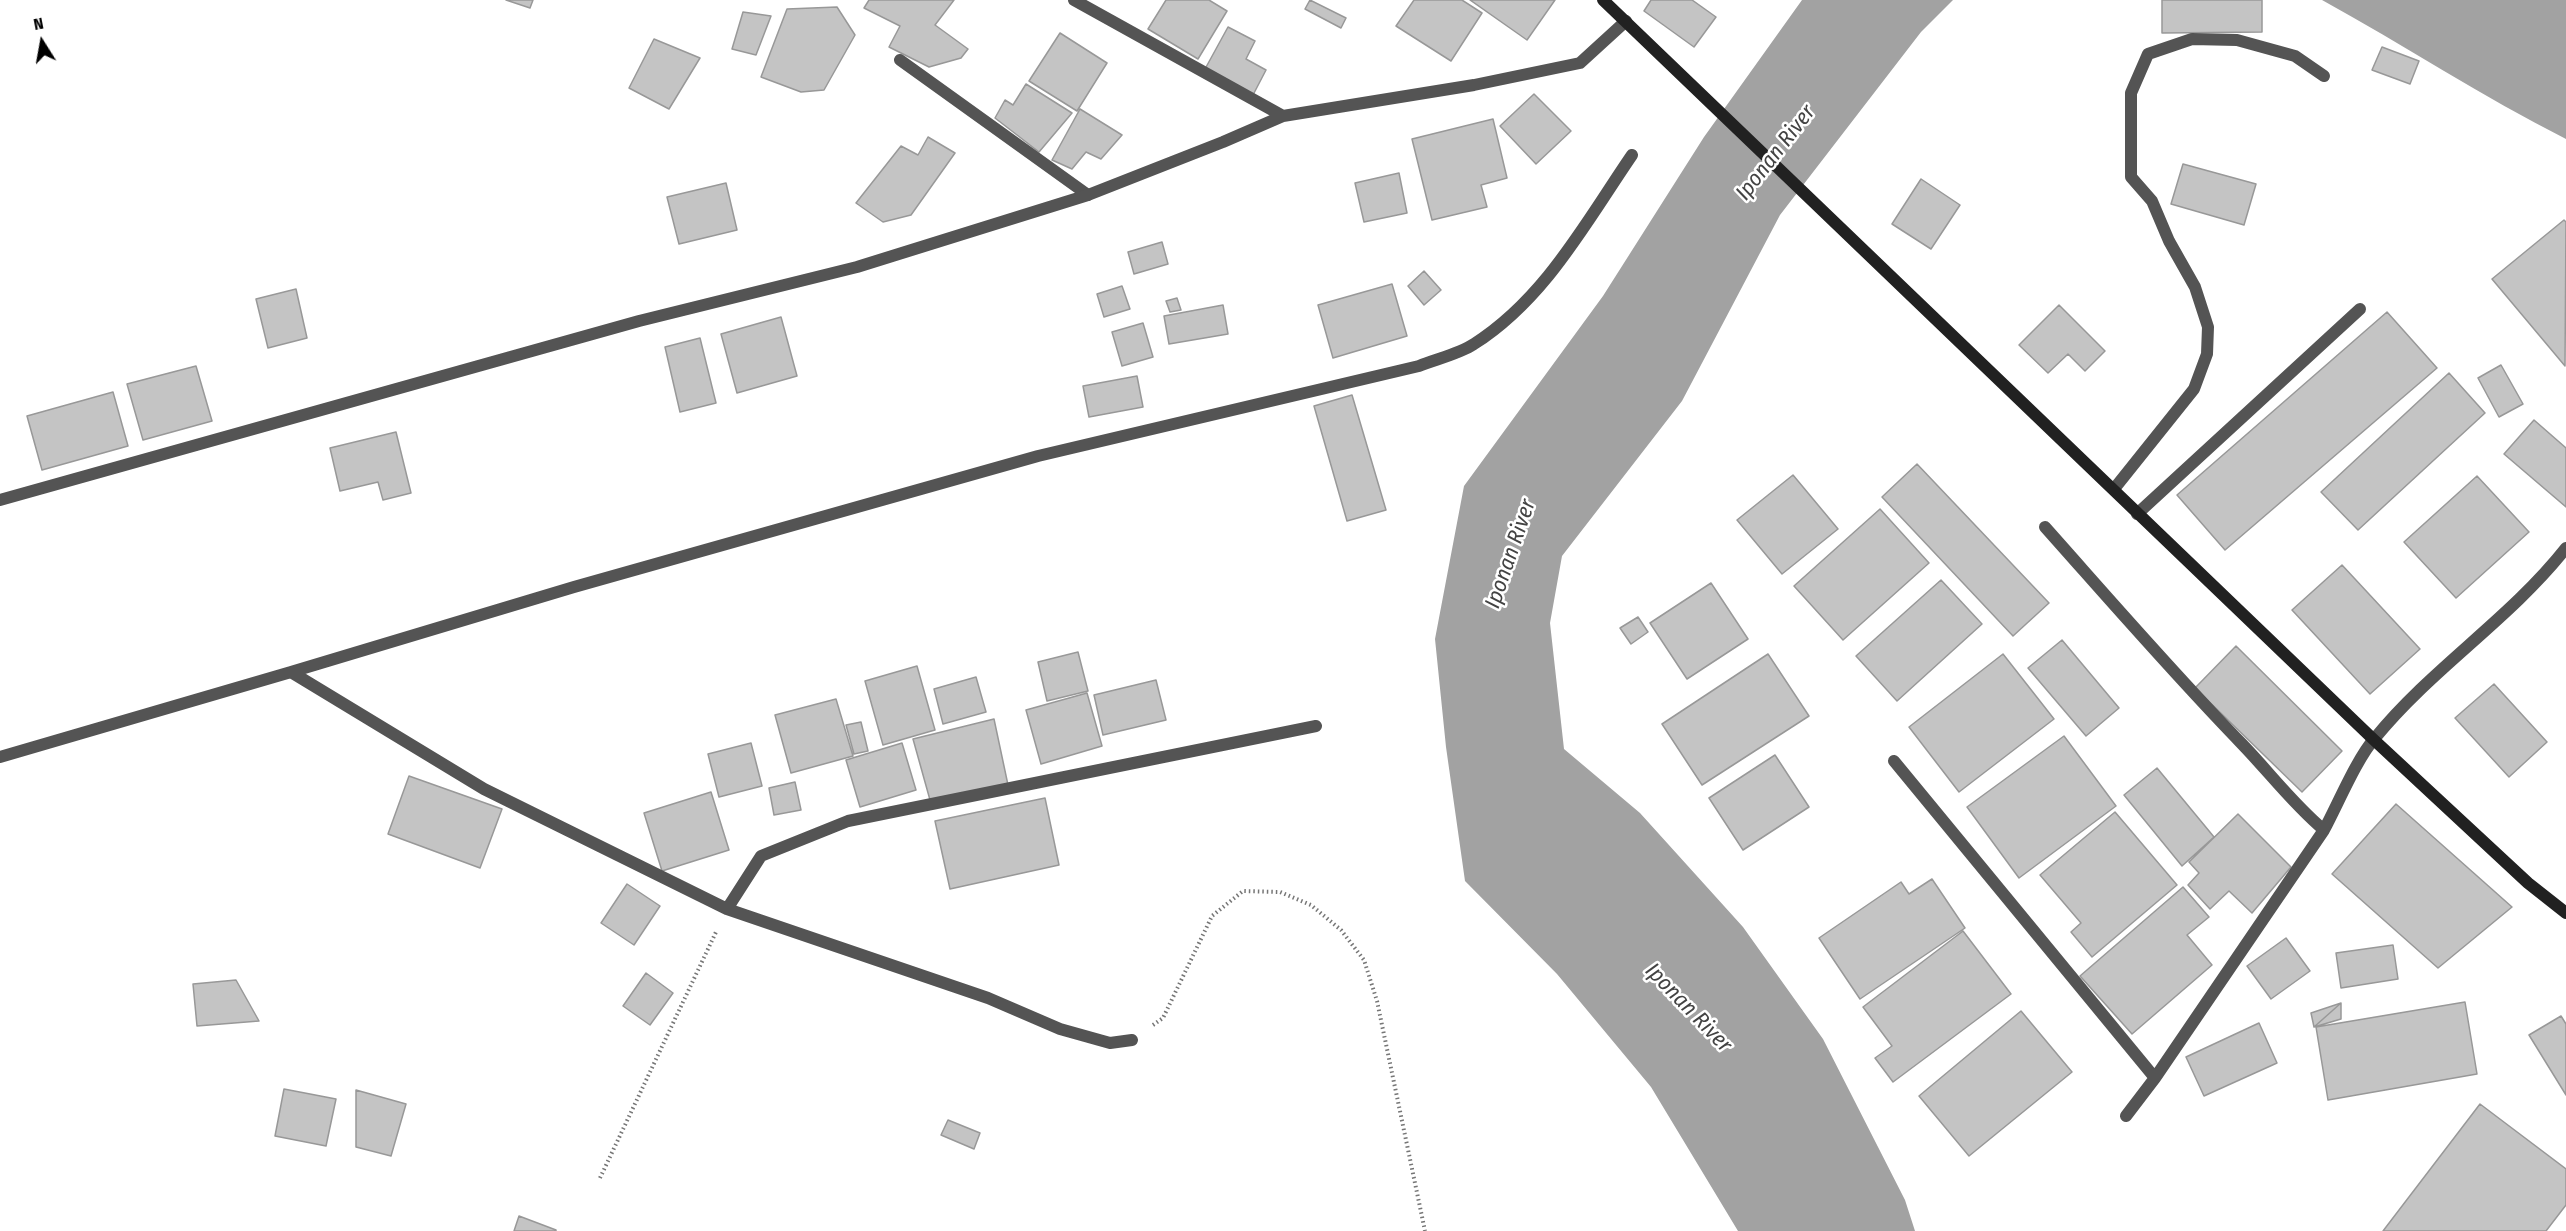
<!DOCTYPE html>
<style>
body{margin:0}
#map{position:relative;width:2566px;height:1231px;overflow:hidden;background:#fff;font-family:"Fira Sans Condensed",sans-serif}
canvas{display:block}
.north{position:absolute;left:12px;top:12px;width:60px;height:60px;-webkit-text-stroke:4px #fff;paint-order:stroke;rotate:349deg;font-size:16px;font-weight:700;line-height:24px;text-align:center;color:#000}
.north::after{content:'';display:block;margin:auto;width:21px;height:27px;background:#000;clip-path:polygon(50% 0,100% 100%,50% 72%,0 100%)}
</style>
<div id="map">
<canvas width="2566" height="1231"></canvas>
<div class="north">N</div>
</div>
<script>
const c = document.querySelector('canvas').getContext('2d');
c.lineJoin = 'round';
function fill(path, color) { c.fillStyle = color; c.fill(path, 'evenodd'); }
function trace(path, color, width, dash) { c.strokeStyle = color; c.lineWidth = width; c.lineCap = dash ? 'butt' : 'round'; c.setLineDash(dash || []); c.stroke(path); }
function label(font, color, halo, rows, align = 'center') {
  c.font = font + ' "Fira Sans Condensed",sans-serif'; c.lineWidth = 5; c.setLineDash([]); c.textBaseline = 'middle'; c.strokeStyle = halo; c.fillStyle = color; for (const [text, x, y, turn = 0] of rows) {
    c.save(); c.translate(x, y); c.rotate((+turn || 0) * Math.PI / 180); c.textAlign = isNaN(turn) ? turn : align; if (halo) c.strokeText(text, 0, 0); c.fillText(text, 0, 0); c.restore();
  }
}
const water = new Path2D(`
 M 1802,0 L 1953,0 L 1921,32 L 1780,215 L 1682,401 L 1562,556 L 1550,623 L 1564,749 L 1640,813 L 1743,927 L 1823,1039 L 1905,1200 L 1915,1231 L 1738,1231 L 1651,1087 L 1557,974 L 1465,881 L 1446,747 L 1435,639 L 1464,486 L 1603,296 L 1704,137 Z
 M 2322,0 L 2566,0 L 2566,139 C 2483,97 2404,45 2322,0 Z`);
const building = new Path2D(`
 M 506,0 L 533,0 L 530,8 Z
 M 869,0 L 954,0 L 935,25 L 968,49 L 961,58 L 929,67 L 889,47 L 900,26 L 864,8 Z
 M 1166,0 L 1209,0 L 1227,11 L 1198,59 L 1148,29 Z
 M 1310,0 L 1346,18 L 1341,28 L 1305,9 Z
 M 1414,0 L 1462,0 L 1482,13 L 1451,61 L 1396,26 Z
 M 1470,0 L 1555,0 L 1527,40 Z
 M 1651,0 L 1692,0 L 1716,17 L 1694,47 L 1644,11 Z
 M 2162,0 L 2262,0 L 2262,32 L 2162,33 Z
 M 837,7 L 855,35 L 824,90 L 801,92 L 761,77 L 787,9 Z
 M 743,12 L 771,16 L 756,55 L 732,49 Z
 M 1228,27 L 1255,41 L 1246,59 L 1266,70 L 1253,95 L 1205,69 Z
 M 1060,33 L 1107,63 L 1077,111 L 1029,81 Z
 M 654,39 L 700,58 L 669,109 L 629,88 Z
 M 2382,47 L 2419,61 L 2410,84 L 2372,70 Z
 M 1026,84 L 1072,113 L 1039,152 L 995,118 L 1005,100 L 1013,105 Z
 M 1534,94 L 1571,131 L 1536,164 L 1500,126 Z
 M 1080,109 L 1122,135 L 1101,159 L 1086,152 L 1072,169 L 1052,160 Z
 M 1493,119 L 1507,178 L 1481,185 L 1487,207 L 1432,220 L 1412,139 Z
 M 928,137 L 955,153 L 911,215 L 883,222 L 856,203 L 901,146 L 918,155 Z
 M 2183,164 L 2256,184 L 2244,225 L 2171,204 Z
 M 1399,173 L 1407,213 L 1364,222 L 1355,183 Z
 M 1921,179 L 1960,205 L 1931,249 L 1892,224 Z
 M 726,183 L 737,230 L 679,244 L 667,197 Z
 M 2564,220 L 2566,222 L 2565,366 L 2492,279 Z
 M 1162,242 L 1168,264 L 1134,274 L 1128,252 Z
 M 1424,271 L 1441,290 L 1424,305 L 1408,286 Z
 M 1392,284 L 1407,336 L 1333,358 L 1318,305 Z
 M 1122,286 L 1130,309 L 1104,317 L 1097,294 Z
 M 296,289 L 307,338 L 268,348 L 256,299 Z
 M 1177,298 L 1181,310 L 1170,312 L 1166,301 Z
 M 1223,305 L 1228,334 L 1169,344 L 1164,316 Z
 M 2059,305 L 2105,351 L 2085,371 L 2068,354 L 2048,373 L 2019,345 Z
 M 2387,312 L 2437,368 L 2225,550 L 2177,495 Z
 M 781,317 L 797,376 L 737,393 L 721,334 Z
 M 1143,323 L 1153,357 L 1122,366 L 1112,332 Z
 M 700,338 L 716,403 L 680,412 L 665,347 Z
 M 2501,365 L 2523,404 L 2499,417 L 2478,378 Z
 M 196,366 L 212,421 L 143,440 L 127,384 Z
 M 2449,373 L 2485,413 L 2358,530 L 2321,492 Z
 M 1137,376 L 1143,407 L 1089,417 L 1083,386 Z
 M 113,392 L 128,446 L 42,470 L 27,416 Z
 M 1352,395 L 1386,510 L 1347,521 L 1314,406 Z
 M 2534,420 L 2566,448 L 2566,507 L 2504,454 Z
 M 396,432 L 411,493 L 383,500 L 378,482 L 340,491 L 330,448 Z
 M 1917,464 L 2049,603 L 2013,636 L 1882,497 Z
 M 1793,475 L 1838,529 L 1782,574 L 1737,520 Z
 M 2477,476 L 2529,532 L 2456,598 L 2404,542 Z
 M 1880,509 L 1929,563 L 1843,640 L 1794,586 Z
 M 2342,565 L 2420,649 L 2370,694 L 2292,610 Z
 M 1941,580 L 1982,624 L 1897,701 L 1856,656 Z
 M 1711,583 L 1748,639 L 1687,679 L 1650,623 Z
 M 1638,617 L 1648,632 L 1631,644 L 1620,628 Z
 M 2062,640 L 2119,708 L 2086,736 L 2028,668 Z
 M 2236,646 L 2342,751 L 2302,792 L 2195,688 Z
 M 1078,652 L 1088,691 L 1047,701 L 1038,662 Z
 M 1768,654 L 1809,716 L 1702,785 L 1662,724 Z
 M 2003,654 L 2054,719 L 1959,792 L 1909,727 Z
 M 917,666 L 935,730 L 883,745 L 865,681 Z
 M 976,677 L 986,712 L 943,724 L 934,689 Z
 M 1156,680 L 1166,720 L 1103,735 L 1094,695 Z
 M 2494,684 L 2547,742 L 2509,777 L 2455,718 Z
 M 1087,693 L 1102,746 L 1041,764 L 1026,710 Z
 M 836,699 L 853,756 L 791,773 L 775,715 Z
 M 994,719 L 1008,785 L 930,800 L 913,739 Z
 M 861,722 L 868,751 L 854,754 L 846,725 Z
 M 2064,736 L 2116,806 L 2019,878 L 1967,807 Z
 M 751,743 L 762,786 L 719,797 L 708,754 Z
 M 902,743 L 916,790 L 860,807 L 846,760 Z
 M 1775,755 L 1809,807 L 1743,850 L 1709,798 Z
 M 2157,768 L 2214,837 L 2182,866 L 2124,795 Z
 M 409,776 L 502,809 L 480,868 L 388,834 Z
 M 795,782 L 801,810 L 774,815 L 769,788 Z
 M 711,792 L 729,850 L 662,871 L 644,813 Z
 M 1045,798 L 1059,865 L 950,889 L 935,821 Z
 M 2396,804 L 2512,907 L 2438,968 L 2332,874 Z
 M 2115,812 L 2177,885 L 2092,957 L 2071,932 L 2081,923 L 2040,875 Z
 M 2238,814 L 2291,867 L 2252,913 L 2229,891 L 2210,909 L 2188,885 L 2199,873 L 2189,862 Z
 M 1932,879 L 1965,928 L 1860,999 L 1819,938 L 1901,882 L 1909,894 Z
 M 627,884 L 660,906 L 634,945 L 601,923 Z
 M 2183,887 L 2209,917 L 2187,935 L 2212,965 L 2132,1034 L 2080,976 Z
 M 1963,931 L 2011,994 L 1893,1082 L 1875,1058 L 1892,1046 L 1863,1007 Z
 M 2286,938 L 2310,971 L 2271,999 L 2247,966 Z
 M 2393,945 L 2398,979 L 2341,988 L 2336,953 Z
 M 646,973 L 673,993 L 650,1025 L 623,1006 Z
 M 236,980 L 259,1021 L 197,1026 L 193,984 Z
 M 2465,1002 L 2477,1074 L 2328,1100 L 2316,1027 Z
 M 2341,1003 L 2314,1027 L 2311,1013 Z
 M 2341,1003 L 2341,1019 L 2314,1027 Z
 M 2021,1011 L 2072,1072 L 1969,1156 L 1919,1096 Z
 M 2561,1016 L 2566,1024 L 2566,1095 L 2529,1035 Z
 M 2259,1023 L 2277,1063 L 2204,1096 L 2186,1057 Z
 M 284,1089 L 336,1099 L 326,1146 L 275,1136 Z
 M 356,1090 L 406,1104 L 391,1156 L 356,1147 Z
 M 2480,1104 L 2566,1169 L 2566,1205 L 2546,1231 L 2383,1231 Z
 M 948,1120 L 980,1133 L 974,1149 L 941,1135 Z
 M 519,1216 L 556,1230 L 556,1231 L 514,1231 Z`);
const path = new Path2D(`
 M 1153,1025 L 1163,1018 L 1212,916 L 1243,891 L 1280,892 L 1311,905 L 1341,930 L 1364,960 L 1377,1001 L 1425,1231
 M 600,1178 L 716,932`);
const lane = new Path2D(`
 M 900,60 L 1088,195
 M 2114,489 L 2194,389 L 2207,354 L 2208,327 L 2195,287 L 2169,241 L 2152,201 L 2131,177 L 2131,93 L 2148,54 L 2192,39 L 2237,40 L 2295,56 L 2324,76
 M 2137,514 L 2360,309`);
const street = new Path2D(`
 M 1074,0 L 1283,116
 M 0,500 L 639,321 L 857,267 L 1088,195 L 1223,142 L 1283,116 L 1474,85 L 1580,63 L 1626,21
 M 2045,527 C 2110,600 2174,674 2242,744 C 2270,773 2293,804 2324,830 C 2338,804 2357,758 2375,738 C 2432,668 2510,619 2566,548
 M 291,672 L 574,587 L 1038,456 L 1419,366 C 1436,359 1459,354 1474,344 C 1545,299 1586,222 1632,155
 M 0,757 L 291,672 L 484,789 L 727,909 L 988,998 L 1060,1029 L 1110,1043 L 1132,1040
 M 1894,761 L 2155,1078
 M 727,909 L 761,856 L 848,821 L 1316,726
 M 2126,1116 L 2155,1078 L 2324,830`);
const secondary = new Path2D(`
 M 1603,0 L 2373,739 L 2528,883 L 2566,913`);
const waterNames = [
 ["Iponan River",1776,153,-52],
 ["Iponan River",1511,554,-71],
 ["Iponan River",1688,1008,46]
];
fill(water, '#a2a2a2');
fill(building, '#c4c4c4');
trace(building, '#989898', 1.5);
trace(path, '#767676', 4, [1.5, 3]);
trace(lane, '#545454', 12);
trace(street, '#545454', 12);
trace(secondary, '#212121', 12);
label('italic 22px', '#434343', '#fff', waterNames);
</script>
